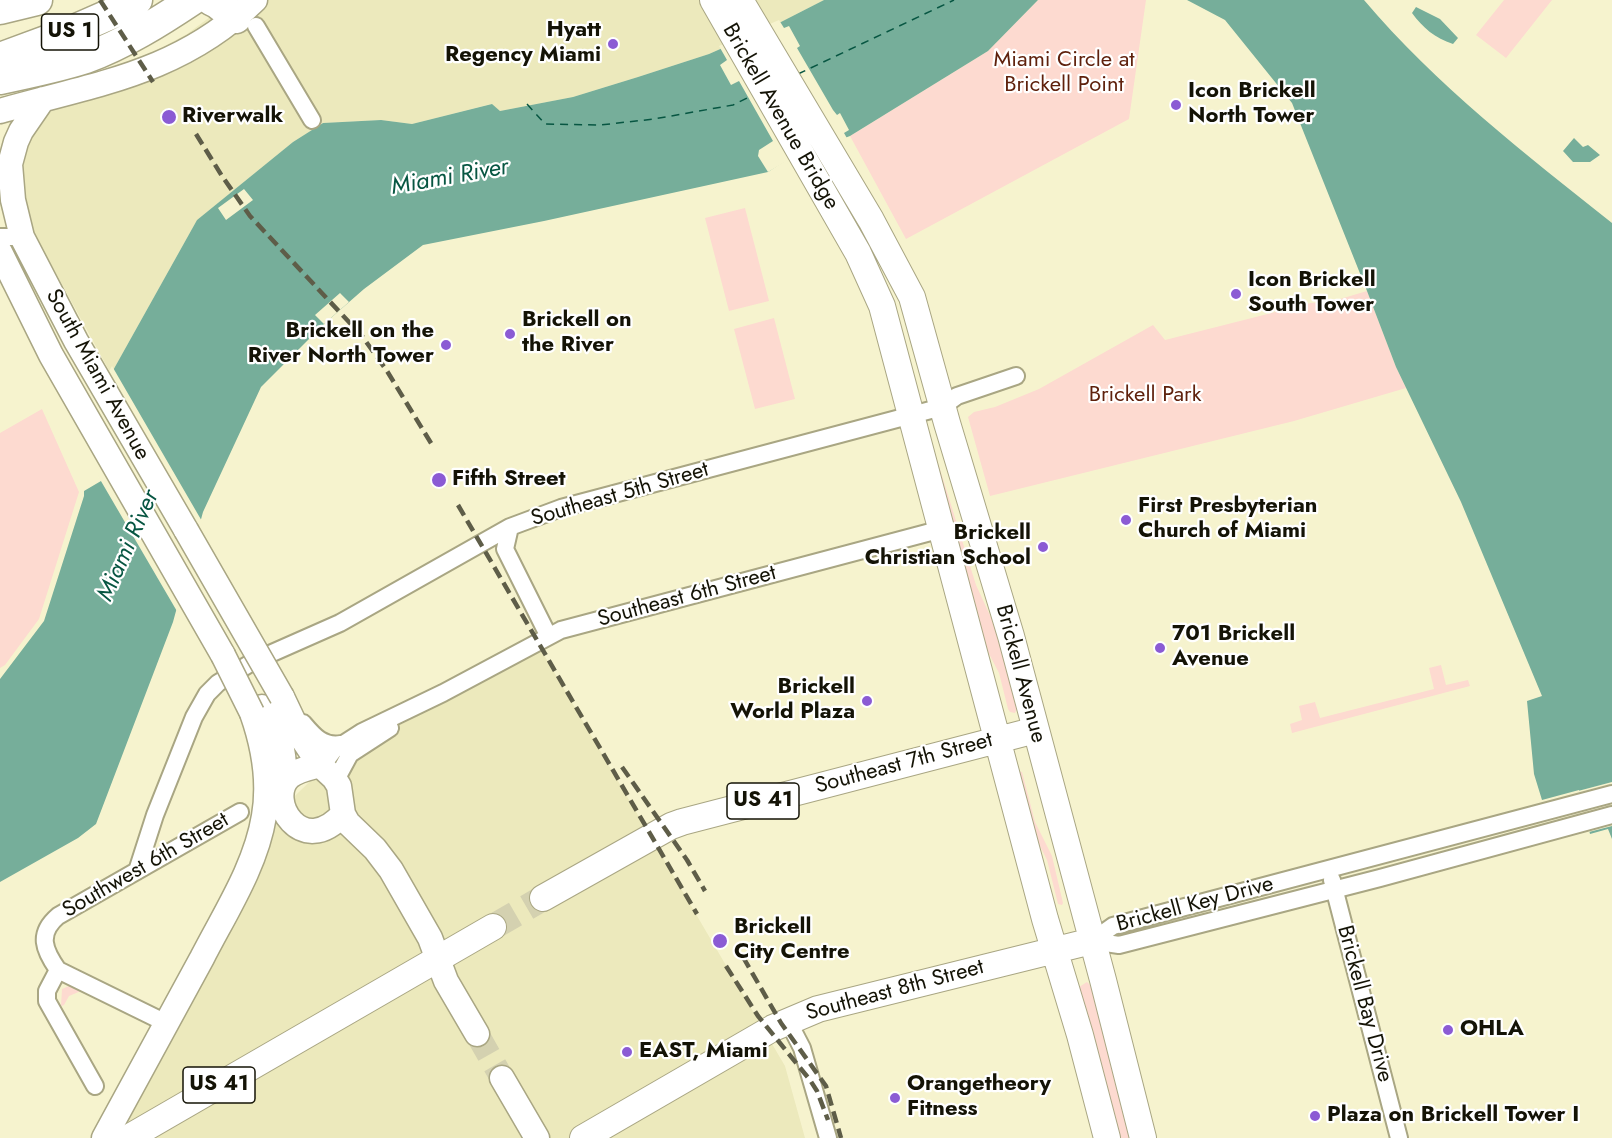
<!DOCTYPE html>
<style>
body{margin:0}
canvas{display:block;background:#f6f3ce}
</style>
<canvas width="1612" height="1138"></canvas>
<script>
const c = document.querySelector('canvas').getContext('2d');
c.lineJoin = 'round';
function fill(path, color) { c.fillStyle = color; c.fill(path, 'evenodd'); }
function trace(path, color, width, dash) { c.strokeStyle = color; c.lineWidth = width; c.lineCap = dash ? 'butt' : 'round'; c.setLineDash(dash || []); c.stroke(path); }
function label(font, color, halo, rows, align = 'center') {
  c.font = font + ' Jost,sans-serif'; c.lineWidth = 4.5; c.setLineDash([]); c.textBaseline = 'middle'; c.strokeStyle = halo; c.fillStyle = color; for (const [text, x, y, turn = 0] of rows) {
    c.save(); c.translate(x, y); c.rotate((+turn || 0) * Math.PI / 180); c.textAlign = isNaN(turn) ? turn : align; if (halo) c.strokeText(text, 0, 0); c.fillText(text, 0, 0); c.restore();
  }
}
const built = new Path2D(`
 M 233,0 L 824,0 L 779,23 L 709,54 L 638,77 L 573,97 L 500,111 L 491,104 L 412,124 L 381,120 L 323,123 L 293,142 L 197,220 L 111,374 L 34,233 L 18,181 L 20,159 L 34,128 L 56,105 L 187,34 Z
 M 537,643 L 785,1066 L 805,1138 L 91,1138 L 257,833 L 345,747 Z`);
const green = new Path2D(`
 M 1038,0 L 1146,0 L 1129,119 L 906,239 L 850,136 L 988,51 Z
 M 1504,0 L 1552,0 L 1506,58 L 1476,35 Z
 M 745,208 L 769,301 L 729,311 L 705,218 Z
 M 1367,291 L 1396,367 L 1406,388 L 1294,421 L 990,496 L 968,417 L 974,412 L 995,407 L 1039,389 L 1153,325 L 1165,340 L 1311,303 L 1330,302 Z
 M 774,318 L 795,399 L 755,409 L 734,329 Z
 M 42,409 L 79,492 L 39,619 L 5,665 L 0,668 L 0,433 Z
 M 929,434 L 976,585 L 999,635 L 1018,706 L 1015,713 L 1010,712 L 1008,709 L 999,673 L 985,646 Z
 M 1441,665 L 1446,685 L 1468,680 L 1470,686 L 1292,733 L 1290,724 L 1302,720 L 1299,706 L 1315,702 L 1320,718 L 1434,689 L 1429,668 Z
 M 1018,771 L 1022,772 L 1035,822 L 1052,856 L 1063,903 L 1062,905 L 1058,904 L 1047,860 L 1030,826 Z
 M 1087,982 L 1091,986 L 1131,1138 L 1117,1138 L 1080,992 L 1079,987 Z
 M 69,986 L 81,991 L 69,996 L 64,1005 L 61,1006 L 62,989 Z`);
const water = new Path2D(`
 M 824,0 L 1038,0 L 988,51 L 850,136 L 785,161 L 768,172 L 544,221 L 423,245 L 364,289 L 324,324 L 261,387 L 203,512 L 173,622 L 96,824 L 78,838 L 0,882 L 0,679 L 44,621 L 84,496 L 84,491 L 101,481 L 108,425 L 111,374 L 197,220 L 293,142 L 323,123 L 381,120 L 412,124 L 492,104 L 500,111 L 573,97 L 638,77 L 709,54 L 779,23 Z
 M 1187,0 L 1364,0 C 1436,85 1525,154 1612,223 L 1612,839 L 1608,829 L 1590,834 L 1579,790 L 1542,800 L 1534,774 L 1527,701 L 1542,696 L 1461,502 L 1396,367 L 1367,291 L 1292,103 L 1225,20 Z
 M 1416,7 L 1440,19 L 1458,38 L 1453,44 C 1435,38 1423,28 1412,13 Z
 M 1574,138 L 1583,147 L 1588,145 L 1600,155 L 1590,162 L 1573,162 L 1563,151 Z`);
const pier = new Path2D(`
 M 779,20 L 784,28 L 789,26 L 800,46 L 797,48 L 833,110 L 837,115 L 840,113 L 849,130 L 844,133 L 848,140 L 787,164 L 785,162 L 768,172 L 758,156 L 759,150 L 773,141 L 739,81 L 731,85 L 720,65 L 727,60 L 719,46 Z
 M 244,189 L 253,200 L 226,220 L 218,208 Z
 M 340,293 L 349,302 L 324,324 L 315,315 Z
 M 112,366 L 203,523 L 185,593 L 178,613 L 98,476 L 105,425 L 108,373 Z
 M 1612,782 L 1612,826 L 1589,832 L 1578,791 Z`);
const ferry = new Path2D(`
 M 798,74 L 954,0
 M 527,104 L 545,124 L 600,125 L 654,119 L 733,105 L 753,95`);
const secondaryTunnel = new Path2D(`
 M 477,1034 L 502,1078`);
const primaryTunnel = new Path2D(`
 M 493,927 L 543,898`);
const street = new Path2D(`
 M 256,26 L 312,120
 M 0,237 L 22,237
 M 510,527 L 505,549 L 548,635
 M 303,723 C 314,736 323,747 341,744
 M 322,766 L 334,750 L 362,732 L 443,693 L 561,630 L 942,529
 M 336,780 L 350,754 L 390,728
 M 137,871 L 155,815 L 194,717 L 207,694 L 218,683 L 254,661 L 340,623 L 510,527 L 561,508 L 942,407 L 957,396 L 1016,376
 M 1332,880 L 1399,1138
 M 1092,941 L 1113,926 L 1612,794
 M 1092,941 L 1119,945 L 1380,878 L 1612,815
 M 58,970 L 47,991 L 47,1001 L 95,1086
 M 788,1021 L 802,1048 L 828,1138
 M 166,1023 L 58,970 C 44,950 37,934 58,916 L 240,812`);
const secondary = new Path2D(`
 M 43,99 L 21,131 L 16,142 L 10,164 L 13,200 L 22,237 L 76,341 L 186,530
 M 0,111 C 95,84 181,73 255,0
 M 0,252 L 51,355 L 223,655
 M 282,697 L 300,735 L 320,765
 M 262,707 C 279,737 287,749 283,785
 M 343,814 C 302,860 265,800 289,777 C 297,770 309,768 320,765 L 334,778 L 339,786 L 343,814 L 348,823 L 375,849 L 391,870 L 430,938 L 446,981 L 477,1034
 M 502,1078 L 537,1138
 M 104,1138 C 137,1078 169,1018 202,958 C 225,913 256,866 264,816 C 270,781 264,747 252,713`);
const primary = new Path2D(`
 M 713,0 L 858,253 L 882,306 L 1045,919 L 1080,1035 L 1107,1138
 M 740,0 L 871,220 L 912,297 L 947,423 L 1011,636 L 1103,980 L 1143,1138
 M 543,898 L 671,826 L 682,822 L 1036,730
 M 128,1138 L 493,927
 M 583,1138 L 773,1028 L 818,1009 L 1092,941`);
const highway = new Path2D(`
 M 211,0 L 217,3 L 236,18
 M 0,9 L 37,0
 M 0,58 L 65,34 L 129,6 L 137,0
 M 0,79 C 29,73 58,67 86,58 C 124,44 159,22 192,0`);
const rail = new Path2D(`
 M 100,0 L 153,82
 M 196,134 L 222,176 L 250,216 L 362,336 L 387,371 L 434,448
 M 458,505 L 697,914
 M 622,767 L 687,860 L 705,891
 M 743,957 L 781,1023 L 826,1086 L 841,1138
 M 726,966 L 758,1016 L 810,1080 L 817,1091 L 828,1120`);
const secondaryBridge = new Path2D(`
 M 186,530 L 282,697
 M 223,655 L 252,713`);
const markers = [
 [613,44,6,"#8b5bd4"],
 [1176,105,6,"#8b5bd4"],
 [169,117,8,"#8b5bd4"],
 [1236,294,6,"#8b5bd4"],
 [510,334,6,"#8b5bd4"],
 [446,345,6,"#8b5bd4"],
 [439,480,8,"#8b5bd4"],
 [1126,520,6,"#8b5bd4"],
 [1043,547,6,"#8b5bd4"],
 [1160,648,6,"#8b5bd4"],
 [867,701,6,"#8b5bd4"],
 [720,941,8,"#8b5bd4"],
 [1448,1030,6,"#8b5bd4"],
 [627,1052,6,"#8b5bd4"],
 [895,1098,6,"#8b5bd4"],
 [1315,1116,6,"#8b5bd4"]
];
const shields = [
 [70,32,57],
 [763,801,72],
 [219,1085,72]
];
const shieldNames = [
 ["US 1",70,32],
 ["US 41",763,801],
 ["US 41",219,1085]
];
const poiNames = [
 ["Hyatt",601,31,"right"],
 ["Regency Miami",601,56,"right"],
 ["Icon Brickell",1188,92],
 ["North Tower",1188,117],
 ["Riverwalk",182,117],
 ["Icon Brickell",1248,281],
 ["South Tower",1248,306],
 ["Brickell on",522,321],
 ["the River",522,346],
 ["Brickell on the",434,332,"right"],
 ["River North Tower",434,357,"right"],
 ["Fifth Street",452,480],
 ["First Presbyterian",1138,507],
 ["Church of Miami",1138,532],
 ["Brickell",1031,534,"right"],
 ["Christian School",1031,559,"right"],
 ["701 Brickell",1172,635],
 ["Avenue",1172,660],
 ["Brickell",855,688,"right"],
 ["World Plaza",855,713,"right"],
 ["Brickell",734,928],
 ["City Centre",734,953],
 ["OHLA",1460,1030],
 ["EAST, Miami",639,1052],
 ["Orangetheory",907,1085],
 ["Fitness",907,1110],
 ["Plaza on Brickell Tower I",1327,1116]
];
const parkNames = [
 ["Miami Circle at",1064,61],
 ["Brickell Point",1064,86],
 ["Brickell Park",1145,396]
];
const streetNames = [
 ["Brickell Avenue Bridge",780,117,60],
 ["South Miami Avenue",97,375,61],
 ["Southeast 5th Street",620,495,-16],
 ["Southeast 6th Street",687,597,-15],
 ["Brickell Avenue",1020,674,75],
 ["Southeast 7th Street",904,764,-15],
 ["Southwest 6th Street",146,866,-30],
 ["Brickell Key Drive",1195,905,-15],
 ["Southeast 8th Street",895,991,-15],
 ["Brickell Bay Drive",1364,1004,75]
];
const waterNames = [
 ["Miami River",450,178,-10],
 ["Miami River",129,546,-66]
];
fill(built, '#ece9bc');
fill(green, '#fddad0');
fill(water, '#76ae9a');
fill(pier, '#f6f3ce');
trace(ferry, '#075642', 1.5, [8, 6]);
trace(secondaryTunnel, '#d4d1b0', 24, [24, 12]);
trace(primaryTunnel, '#d4d1b0', 26, [26, 13]);
trace(street, '#a9a683', 20);
trace(secondary, '#a9a683', 27);
trace(primary, '#a9a683', 28);
trace(highway, '#a9a683', 33);
trace(street, '#fff', 16);
trace(secondary, '#fff', 24);
trace(primary, '#fff', 26);
trace(highway, '#fff', 30);
trace(rail, '#5e5d48', 4.5, [12, 6]);
trace(secondaryBridge, '#a9a683', 27, []);
trace(secondaryBridge, '#fff', 24);
for (const [x, y, r, color] of markers) { const dot = new Path2D(); dot.arc(x, y, r, 0, 2 * Math.PI); c.fillStyle = color; c.fill(dot); trace(dot, '#fff', 2); }
for (const [x, y, w] of shields) { const box = new Path2D(); box.roundRect(x - w / 2, y - 18, w, 36, 4.5); c.fillStyle = '#fff'; c.fill(box); trace(box, '#141306', 1.5); }
label('bold 21px', '#141306', null, shieldNames);
label('bold 22px', '#141306', '#fff', poiNames, 'left');
label('22px', '#5f210c', '#fff', parkNames);
label('22px', '#141306', '#fff', streetNames);
label('italic 24px', '#075642', '#fff', waterNames);
</script>
